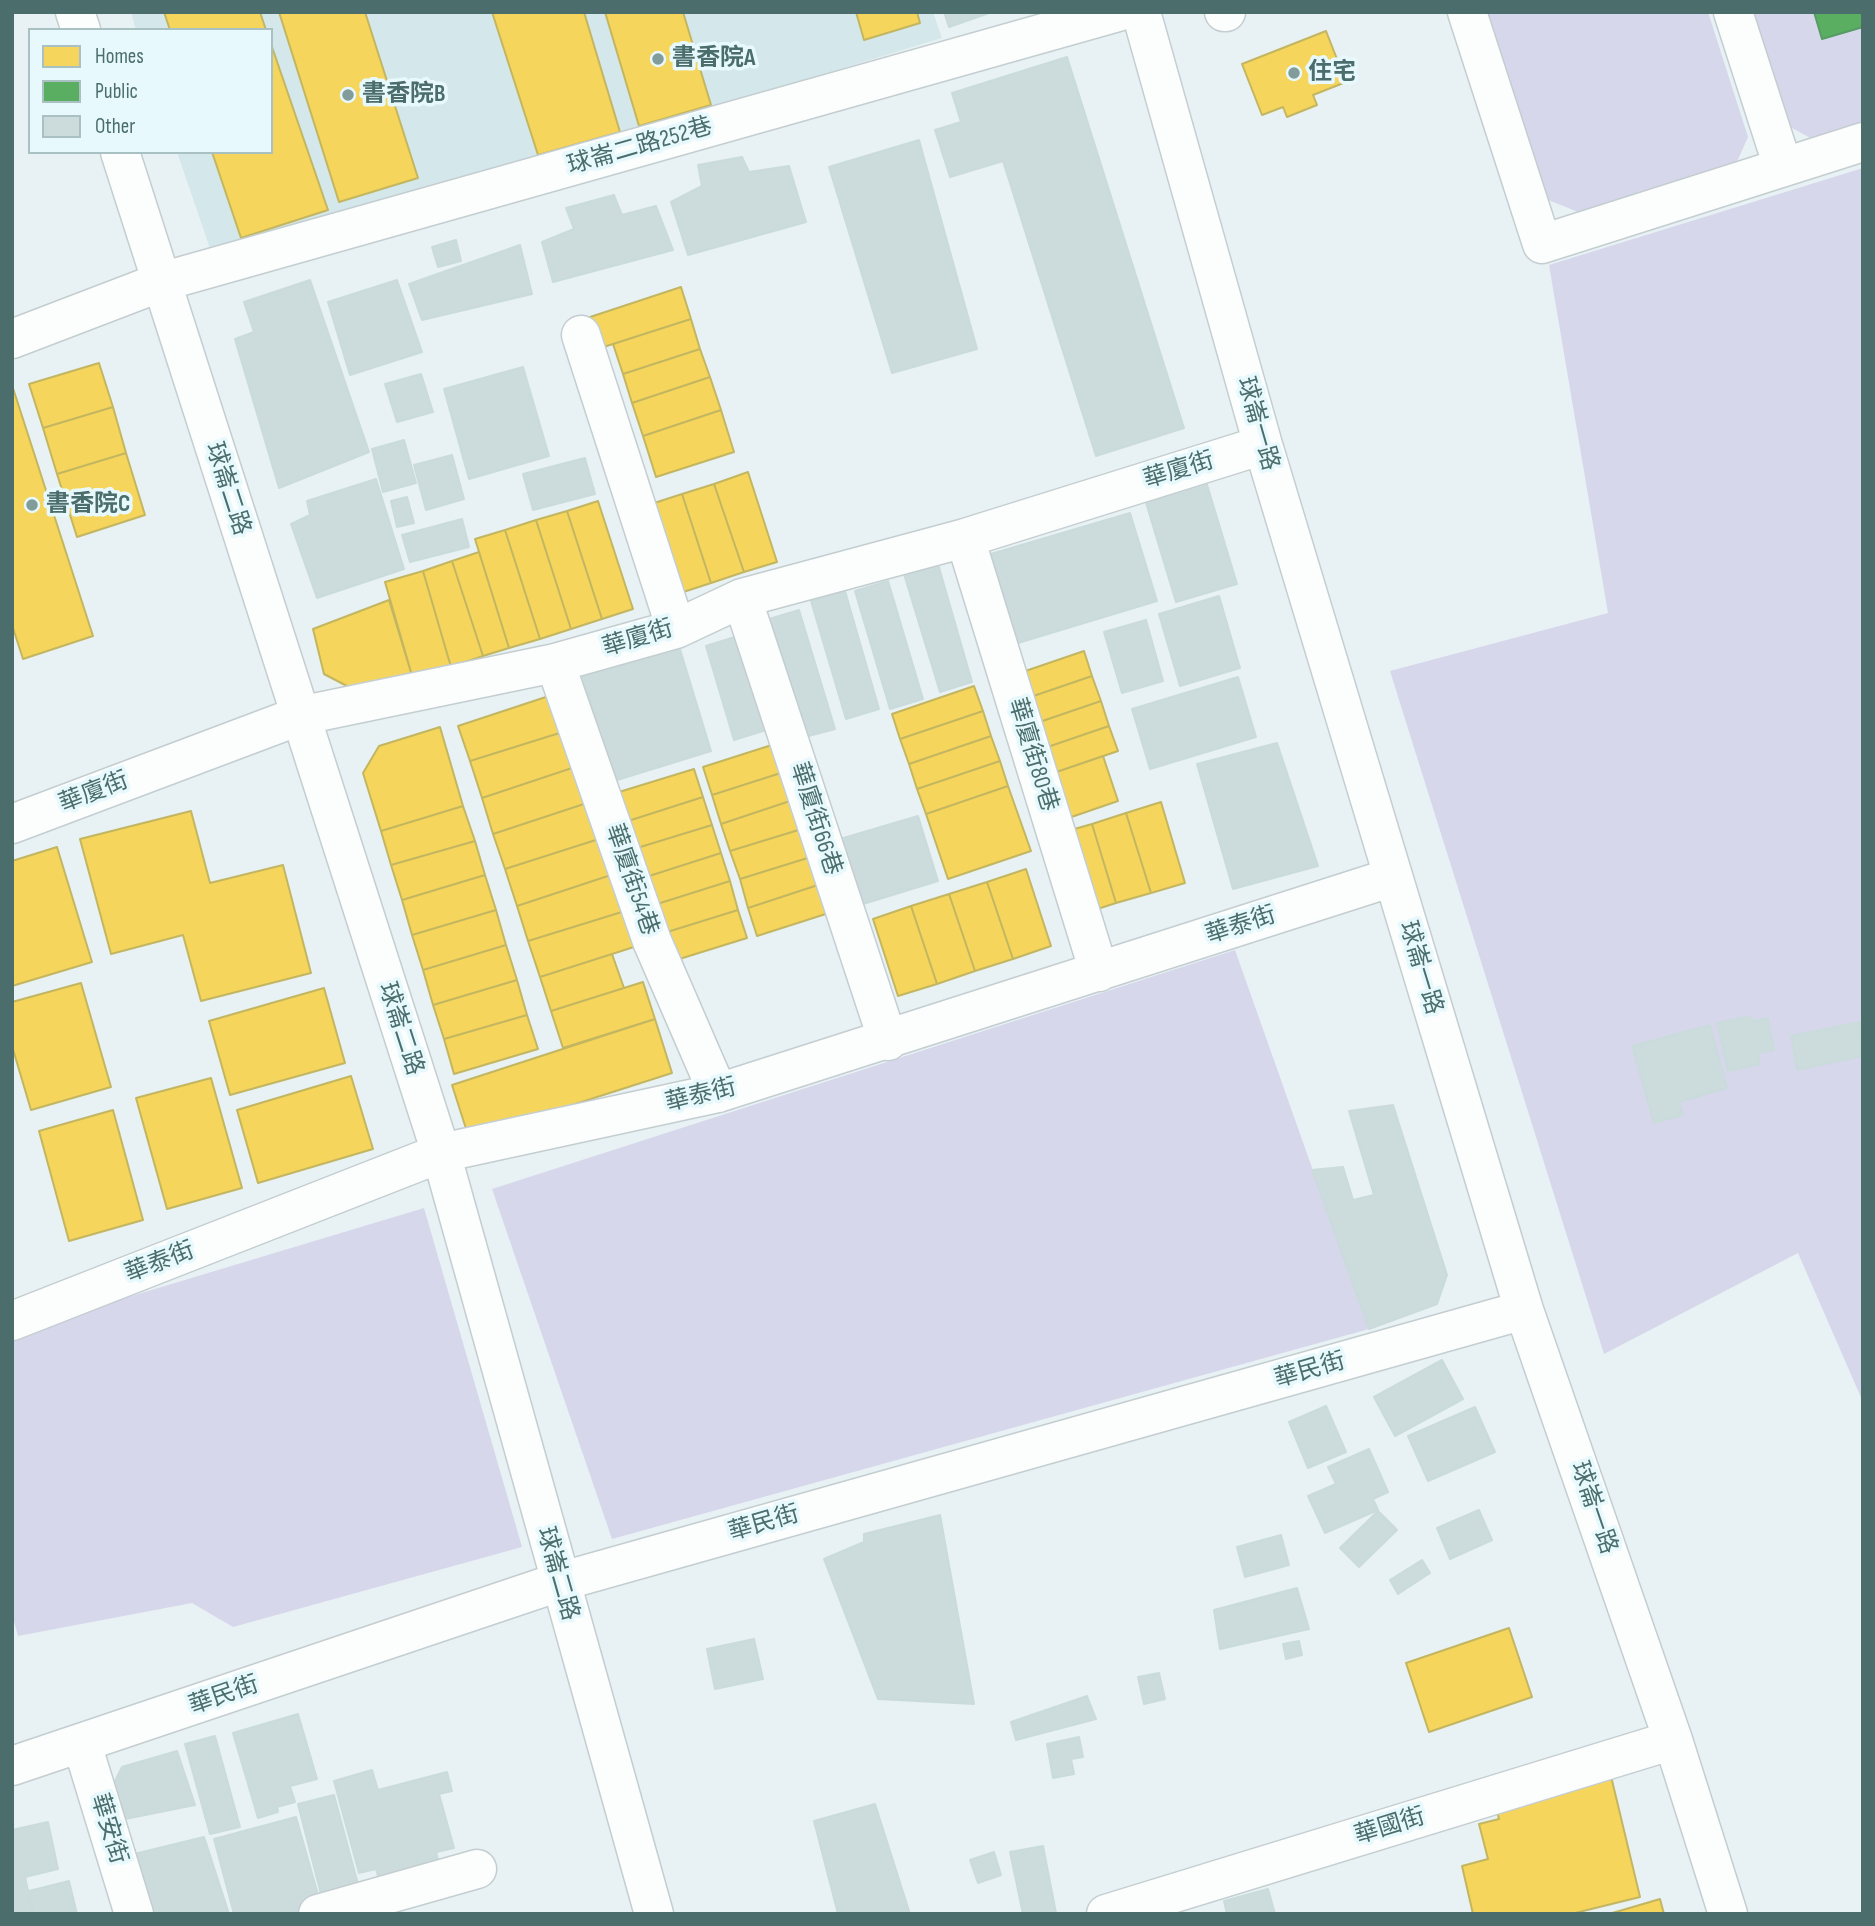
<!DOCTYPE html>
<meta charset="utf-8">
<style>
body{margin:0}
#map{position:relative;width:1875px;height:1926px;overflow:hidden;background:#e8f1f4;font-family:"Sofia Sans Condensed",sans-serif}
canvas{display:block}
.frame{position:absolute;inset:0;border:14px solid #4b6e6d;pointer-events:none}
.legend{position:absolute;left:28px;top:28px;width:245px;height:126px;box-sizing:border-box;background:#e7f9fd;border:2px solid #a9c1c3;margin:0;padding:9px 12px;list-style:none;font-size:21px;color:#4b6e6d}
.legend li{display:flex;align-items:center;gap:14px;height:35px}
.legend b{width:35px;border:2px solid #a9c1c3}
</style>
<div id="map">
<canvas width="1875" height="1926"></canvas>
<div class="frame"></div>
<ul class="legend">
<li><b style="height:19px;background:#f6d55c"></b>Homes</li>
<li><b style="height:19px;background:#5aae61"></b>Public</li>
<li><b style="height:19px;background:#ccdbdc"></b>Other</li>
</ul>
</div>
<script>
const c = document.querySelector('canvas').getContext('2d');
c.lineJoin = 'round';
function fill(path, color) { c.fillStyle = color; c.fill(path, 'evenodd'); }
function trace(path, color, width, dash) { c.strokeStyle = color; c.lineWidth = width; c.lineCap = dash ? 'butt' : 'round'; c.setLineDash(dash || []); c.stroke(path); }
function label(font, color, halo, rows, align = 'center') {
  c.font = font + ' "Sofia Sans Condensed","Noto Sans TC",sans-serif'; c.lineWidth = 7; c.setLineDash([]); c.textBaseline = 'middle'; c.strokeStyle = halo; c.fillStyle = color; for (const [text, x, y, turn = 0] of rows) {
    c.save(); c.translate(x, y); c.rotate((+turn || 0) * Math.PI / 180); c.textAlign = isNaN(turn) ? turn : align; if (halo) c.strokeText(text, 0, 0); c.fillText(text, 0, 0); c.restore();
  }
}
const residential = new Path2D(`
 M 131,12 L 933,12 L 942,38 L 214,260 L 177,152 L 271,152 L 271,30 L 136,30 Z`);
const green = new Path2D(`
 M 1484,12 L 1708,12 L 1748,137 L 1736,164 L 1578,212 L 1541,197 Z
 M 1747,12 L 1814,12 L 1822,39 L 1863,27 L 1863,125 L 1814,140 L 1781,122 Z
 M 1863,168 L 1863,1402 L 1798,1253 L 1604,1354 L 1390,671 L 1608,613 L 1549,265 Z
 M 1235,950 L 1369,1329 L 612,1539 L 492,1189 Z
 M 424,1208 L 522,1547 L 233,1627 L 192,1603 L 18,1636 L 12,1614 L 12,1332 Z`);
const homes = new Path2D(`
 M 164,12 L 260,12 L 266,30 L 170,30 Z
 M 279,12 L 365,12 L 418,178 L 339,202 Z
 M 492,12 L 584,12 L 620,132 L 538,155 Z
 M 605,12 L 683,12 L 711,105 L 639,126 Z
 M 856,12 L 917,12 L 920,23 L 864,40 Z
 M 1326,31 L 1346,82 L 1313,95 L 1317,105 L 1287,117 L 1283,107 L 1262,115 L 1242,64 Z
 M 271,44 L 328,210 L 241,238 L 212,152 L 271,152 Z
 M 681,287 L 691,319 L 588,352 L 578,321 Z
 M 691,319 L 700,349 L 623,374 L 613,344 Z
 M 700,349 L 710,377 L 632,403 L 623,374 Z
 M 99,363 L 113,407 L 43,428 L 29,384 Z
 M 710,377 L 721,410 L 643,436 L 632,403 Z
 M 12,385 L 93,636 L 23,659 L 12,625 Z
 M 113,407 L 126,453 L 57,474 L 43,428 Z
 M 721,410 L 734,452 L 656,477 L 643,436 Z
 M 126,453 L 145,515 L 77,537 L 57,474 Z
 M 748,472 L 777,562 L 744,572 L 714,484 Z
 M 714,484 L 744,572 L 711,583 L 682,494 Z
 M 682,494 L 711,583 L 674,595 L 645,506 Z
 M 598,501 L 633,609 L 602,619 L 567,511 Z
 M 567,511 L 602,619 L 571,629 L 536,520 Z
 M 536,520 L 571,629 L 540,639 L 505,530 Z
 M 505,530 L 540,639 L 509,648 L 475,539 Z
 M 479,552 L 509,648 L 483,656 L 452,561 Z
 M 452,561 L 483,656 L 451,667 L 423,571 Z
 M 423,571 L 451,667 L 413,679 L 385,582 Z
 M 389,600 L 413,679 L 364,695 L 324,674 L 313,629 Z
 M 1084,651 L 1092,676 L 1010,704 L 1002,679 Z
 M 1092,676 L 1101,701 L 1019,729 L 1010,704 Z
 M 974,686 L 983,711 L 900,739 L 892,714 Z
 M 555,694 L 566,731 L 470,761 L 458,726 Z
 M 1101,701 L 1109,726 L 1027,754 L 1019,729 Z
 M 983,711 L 991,736 L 909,764 L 900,739 Z
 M 1109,726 L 1118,751 L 1036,779 L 1027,754 Z
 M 440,727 L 463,806 L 381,831 L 363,773 L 379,746 Z
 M 566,731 L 578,766 L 482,798 L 470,761 Z
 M 991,736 L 1000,761 L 917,789 L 909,764 Z
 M 778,743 L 787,771 L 712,795 L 703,767 Z
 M 1103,756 L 1118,801 L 1051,824 L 1036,779 Z
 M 1000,761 L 1008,786 L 926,814 L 917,789 Z
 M 578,766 L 590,802 L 493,834 L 482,798 Z
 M 694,769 L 703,797 L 628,821 L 619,792 Z
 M 787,771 L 796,799 L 721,824 L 712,795 Z
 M 1008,786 L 1031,851 L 948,879 L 926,814 Z
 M 703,797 L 712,825 L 637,848 L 628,821 Z
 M 796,799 L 805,828 L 730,851 L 721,824 Z
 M 590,802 L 602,838 L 505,869 L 493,834 Z
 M 1161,802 L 1185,883 L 1151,893 L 1126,813 Z
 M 463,806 L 475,841 L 391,865 L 381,831 Z
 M 191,811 L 210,883 L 283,865 L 311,973 L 201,1001 L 183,935 L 111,954 L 80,839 Z
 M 1126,813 L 1151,893 L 1116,903 L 1092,824 Z
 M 1092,824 L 1116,903 L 1082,914 L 1057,834 Z
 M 712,825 L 721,853 L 646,877 L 637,848 Z
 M 805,828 L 814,856 L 740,879 L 730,851 Z
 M 602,838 L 614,874 L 517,906 L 505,869 Z
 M 475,841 L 485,875 L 402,900 L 391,865 Z
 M 57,847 L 92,962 L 12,986 L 12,861 Z
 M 721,853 L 730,881 L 654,905 L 646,877 Z
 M 814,856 L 824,883 L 748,908 L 740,879 Z
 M 1026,869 L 1051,946 L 1013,959 L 987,882 Z
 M 614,874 L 625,911 L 528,941 L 517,906 Z
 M 485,875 L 496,910 L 412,935 L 402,900 Z
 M 730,881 L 738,910 L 664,933 L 654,905 Z
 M 987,882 L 1013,959 L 975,971 L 949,894 Z
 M 824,883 L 832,912 L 757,936 L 748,908 Z
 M 949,894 L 975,971 L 937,984 L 911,906 Z
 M 911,906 L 937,984 L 898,996 L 873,919 Z
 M 496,910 L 506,945 L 423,970 L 412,935 Z
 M 738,910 L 747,938 L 673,961 L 664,933 Z
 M 625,911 L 637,946 L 540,977 L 528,941 Z
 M 506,945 L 517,980 L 433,1005 L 423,970 Z
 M 612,954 L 624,988 L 551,1011 L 540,977 Z
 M 517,980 L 527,1015 L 444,1039 L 433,1005 Z
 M 643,982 L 655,1019 L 563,1048 L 551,1011 Z
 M 81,983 L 111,1087 L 31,1110 L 12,1046 L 12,1002 Z
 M 324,988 L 345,1063 L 230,1095 L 209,1021 Z
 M 527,1015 L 538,1049 L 454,1074 L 444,1039 Z
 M 655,1019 L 672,1073 L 469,1138 L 452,1085 Z
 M 351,1076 L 373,1149 L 258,1183 L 237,1110 Z
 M 211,1078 L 242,1188 L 167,1209 L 136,1098 Z
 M 113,1110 L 143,1220 L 69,1241 L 39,1131 Z
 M 1509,1628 L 1532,1697 L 1429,1732 L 1406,1663 Z
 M 1610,1772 L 1640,1897 L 1571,1914 L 1473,1914 L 1462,1866 L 1488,1859 L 1479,1824 L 1499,1819 L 1494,1799 Z
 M 1660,1899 L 1664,1914 L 1609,1914 Z`);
const public = new Path2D(`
 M 1814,12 L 1863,12 L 1863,27 L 1822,39 Z`);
const building = new Path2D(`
 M 944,12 L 992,12 L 949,27 Z
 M 1067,57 L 1184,428 L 1096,456 L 1003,161 L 950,177 L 935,130 L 961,122 L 952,93 Z
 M 919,140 L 977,349 L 892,373 L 829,167 Z
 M 742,157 L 749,172 L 789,166 L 806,222 L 688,255 L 671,202 L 702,186 L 698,165 Z
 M 614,195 L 622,215 L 656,206 L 673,250 L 553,282 L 542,242 L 574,229 L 566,208 Z
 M 456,240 L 461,261 L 438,267 L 432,247 Z
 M 520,245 L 532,294 L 422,320 L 409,284 Z
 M 310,280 L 369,452 L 279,488 L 235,339 L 254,332 L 244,302 Z
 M 397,280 L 422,352 L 350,375 L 328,302 Z
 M 523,367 L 549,456 L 469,479 L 444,389 Z
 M 421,374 L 433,412 L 397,422 L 385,384 Z
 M 404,440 L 416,483 L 383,492 L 372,449 Z
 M 452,455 L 464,499 L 426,510 L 414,465 Z
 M 585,458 L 595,494 L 533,510 L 523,474 Z
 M 1205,478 L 1237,584 L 1176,602 L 1144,496 Z
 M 376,479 L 404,569 L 317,598 L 291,524 L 310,515 L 307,501 Z
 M 407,497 L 414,523 L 397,527 L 391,501 Z
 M 1130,513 L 1157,601 L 1018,643 L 991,554 Z
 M 462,519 L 469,547 L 410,562 L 402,535 Z
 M 938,564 L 972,682 L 940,692 L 904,574 Z
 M 888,581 L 923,699 L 890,709 L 855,591 Z
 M 845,591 L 879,709 L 846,719 L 811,601 Z
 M 1219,596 L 1240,668 L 1180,686 L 1159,614 Z
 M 799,610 L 835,729 L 801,738 L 766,620 Z
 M 1146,620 L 1163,681 L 1122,693 L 1104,632 Z
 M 738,636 L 766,730 L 734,740 L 706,646 Z
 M 679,646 L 711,751 L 614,781 L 582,675 Z
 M 1238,677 L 1256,737 L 1150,769 L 1132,709 Z
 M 1277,743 L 1318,866 L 1233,889 L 1197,764 Z
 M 918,816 L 938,881 L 850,908 L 830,842 Z
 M 1750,1016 L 1751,1021 L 1768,1018 L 1774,1050 L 1758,1053 L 1760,1064 L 1728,1071 L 1717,1023 Z
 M 1860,1022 L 1863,1056 L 1797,1070 L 1791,1036 Z
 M 1710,1025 L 1727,1088 L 1679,1102 L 1683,1115 L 1654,1123 L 1632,1046 Z
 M 1393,1105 L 1447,1275 L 1437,1304 L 1369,1329 L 1312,1170 L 1343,1167 L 1353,1200 L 1374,1195 L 1349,1111 Z
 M 1442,1360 L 1463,1399 L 1395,1436 L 1374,1397 Z
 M 1326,1406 L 1346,1452 L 1308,1468 L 1289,1422 Z
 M 1475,1407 L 1495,1452 L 1428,1481 L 1408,1436 Z
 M 1369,1449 L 1388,1492 L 1373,1499 L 1378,1510 L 1325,1533 L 1308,1496 L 1336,1484 L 1328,1467 Z
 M 1479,1510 L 1492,1540 L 1450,1559 L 1437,1528 Z
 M 1378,1511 L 1397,1530 L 1359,1567 L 1340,1548 Z
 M 940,1515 L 974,1704 L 878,1699 L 824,1559 L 864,1542 L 864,1534 Z
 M 1281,1535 L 1289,1565 L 1245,1577 L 1237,1547 Z
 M 1422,1560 L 1430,1573 L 1398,1594 L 1390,1580 Z
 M 1297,1588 L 1309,1629 L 1220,1649 L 1214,1610 Z
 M 754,1639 L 763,1679 L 715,1689 L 707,1649 Z
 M 1299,1641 L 1302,1655 L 1286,1659 L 1283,1644 Z
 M 1159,1673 L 1165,1699 L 1144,1704 L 1138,1677 Z
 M 1087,1696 L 1096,1719 L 1016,1740 L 1011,1722 Z
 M 298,1714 L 317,1779 L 290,1786 L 295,1802 L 277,1807 L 278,1812 L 258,1818 L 233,1733 Z
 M 215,1736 L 240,1827 L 210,1834 L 185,1744 Z
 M 1079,1737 L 1083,1757 L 1071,1759 L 1074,1774 L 1053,1778 L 1047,1744 Z
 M 177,1751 L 195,1805 L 120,1820 L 113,1785 L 122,1767 Z
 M 372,1770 L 378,1790 L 447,1772 L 452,1791 L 439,1794 L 454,1848 L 436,1852 L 441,1871 L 381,1887 L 376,1869 L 359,1873 L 334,1781 Z
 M 334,1795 L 359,1888 L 322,1898 L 298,1804 Z
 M 875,1804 L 910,1914 L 838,1914 L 814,1821 Z
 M 296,1817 L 322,1909 L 303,1914 L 234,1914 L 214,1839 Z
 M 48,1822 L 58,1869 L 25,1877 L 33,1914 L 12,1914 L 12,1830 Z
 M 204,1837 L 229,1914 L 142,1914 L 126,1856 Z
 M 1043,1846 L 1056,1913 L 1023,1914 L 1010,1852 Z
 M 994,1852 L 1001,1875 L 978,1883 L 970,1860 Z
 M 69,1881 L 77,1914 L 34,1914 L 29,1891 Z
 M 1268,1889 L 1275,1914 L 1227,1914 L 1224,1901 Z`);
const minor = new Path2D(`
 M 75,12 L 81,30
 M 1141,12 L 1263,445 L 1524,1310 L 1673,1740 L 1728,1914
 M 1224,12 L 1226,12
 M 1467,12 L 1542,244 L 1863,142
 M 1733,12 L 1783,167
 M 120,152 L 441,1153 L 654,1914
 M 581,335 L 676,629
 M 12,339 L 161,282 L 1118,12
 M 965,538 L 1099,972
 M 742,598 L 888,1041
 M 555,663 L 652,941 L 718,1093
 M 12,824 L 299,716 L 555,663 L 676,629 L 742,598 L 965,538 L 1263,445
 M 12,1321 L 441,1153 L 718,1093 L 1393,877
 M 82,1744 L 134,1914
 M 12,1766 L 559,1582 L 1524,1310
 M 318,1914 L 477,1869
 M 1106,1914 L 1673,1740`);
const markers = [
 [658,59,7,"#829c9c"],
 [1294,73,7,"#829c9c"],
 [348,95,7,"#829c9c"],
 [32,505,7,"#829c9c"]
];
const poiNames = [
 ["書香院A",672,59],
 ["住宅",1308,73],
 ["書香院B",362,95],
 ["書香院C",46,505]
];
const streetNames = [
 ["球崙二路252巷",640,147,-16],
 ["球崙一路",1257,424,74],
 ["華廈街",1179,471,-17],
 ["球崙二路",227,489,72],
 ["華廈街",638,639,-17],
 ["華廈街80巷",1032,755,73],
 ["華廈街",94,793,-21],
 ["華廈街66巷",815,819,72],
 ["華廈街54巷",631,880,71],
 ["華泰街",1241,926,-18],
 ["球崙一路",1420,968,73],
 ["球崙二路",400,1029,72],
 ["華泰街",701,1096,-14],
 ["華泰街",160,1263,-21],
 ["華民街",1310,1371,-16],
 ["球崙一路",1593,1508,71],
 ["華民街",764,1524,-16],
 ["球崙二路",557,1574,74],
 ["華民街",224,1696,-19],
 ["華國街",1390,1827,-17],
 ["華安街",108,1829,73]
];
fill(residential, '#d4e7eb');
fill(green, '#d7d7ec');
fill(homes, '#f6d55c');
trace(homes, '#c3b661', 2);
fill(public, '#5aae61');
trace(public, '#569b65', 2);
fill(building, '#ccdbdc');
trace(building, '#cadbdc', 2);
trace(minor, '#c4ced0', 41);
trace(minor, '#fcfdfd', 38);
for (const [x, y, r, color] of markers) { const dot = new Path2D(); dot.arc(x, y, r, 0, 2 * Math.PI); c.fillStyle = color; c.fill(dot); trace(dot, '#e7f9fd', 2.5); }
label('bold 24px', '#4b6e6d', '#e7f9fd', poiNames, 'left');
label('24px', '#4b6e6d', '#e7f9fd', streetNames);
</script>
